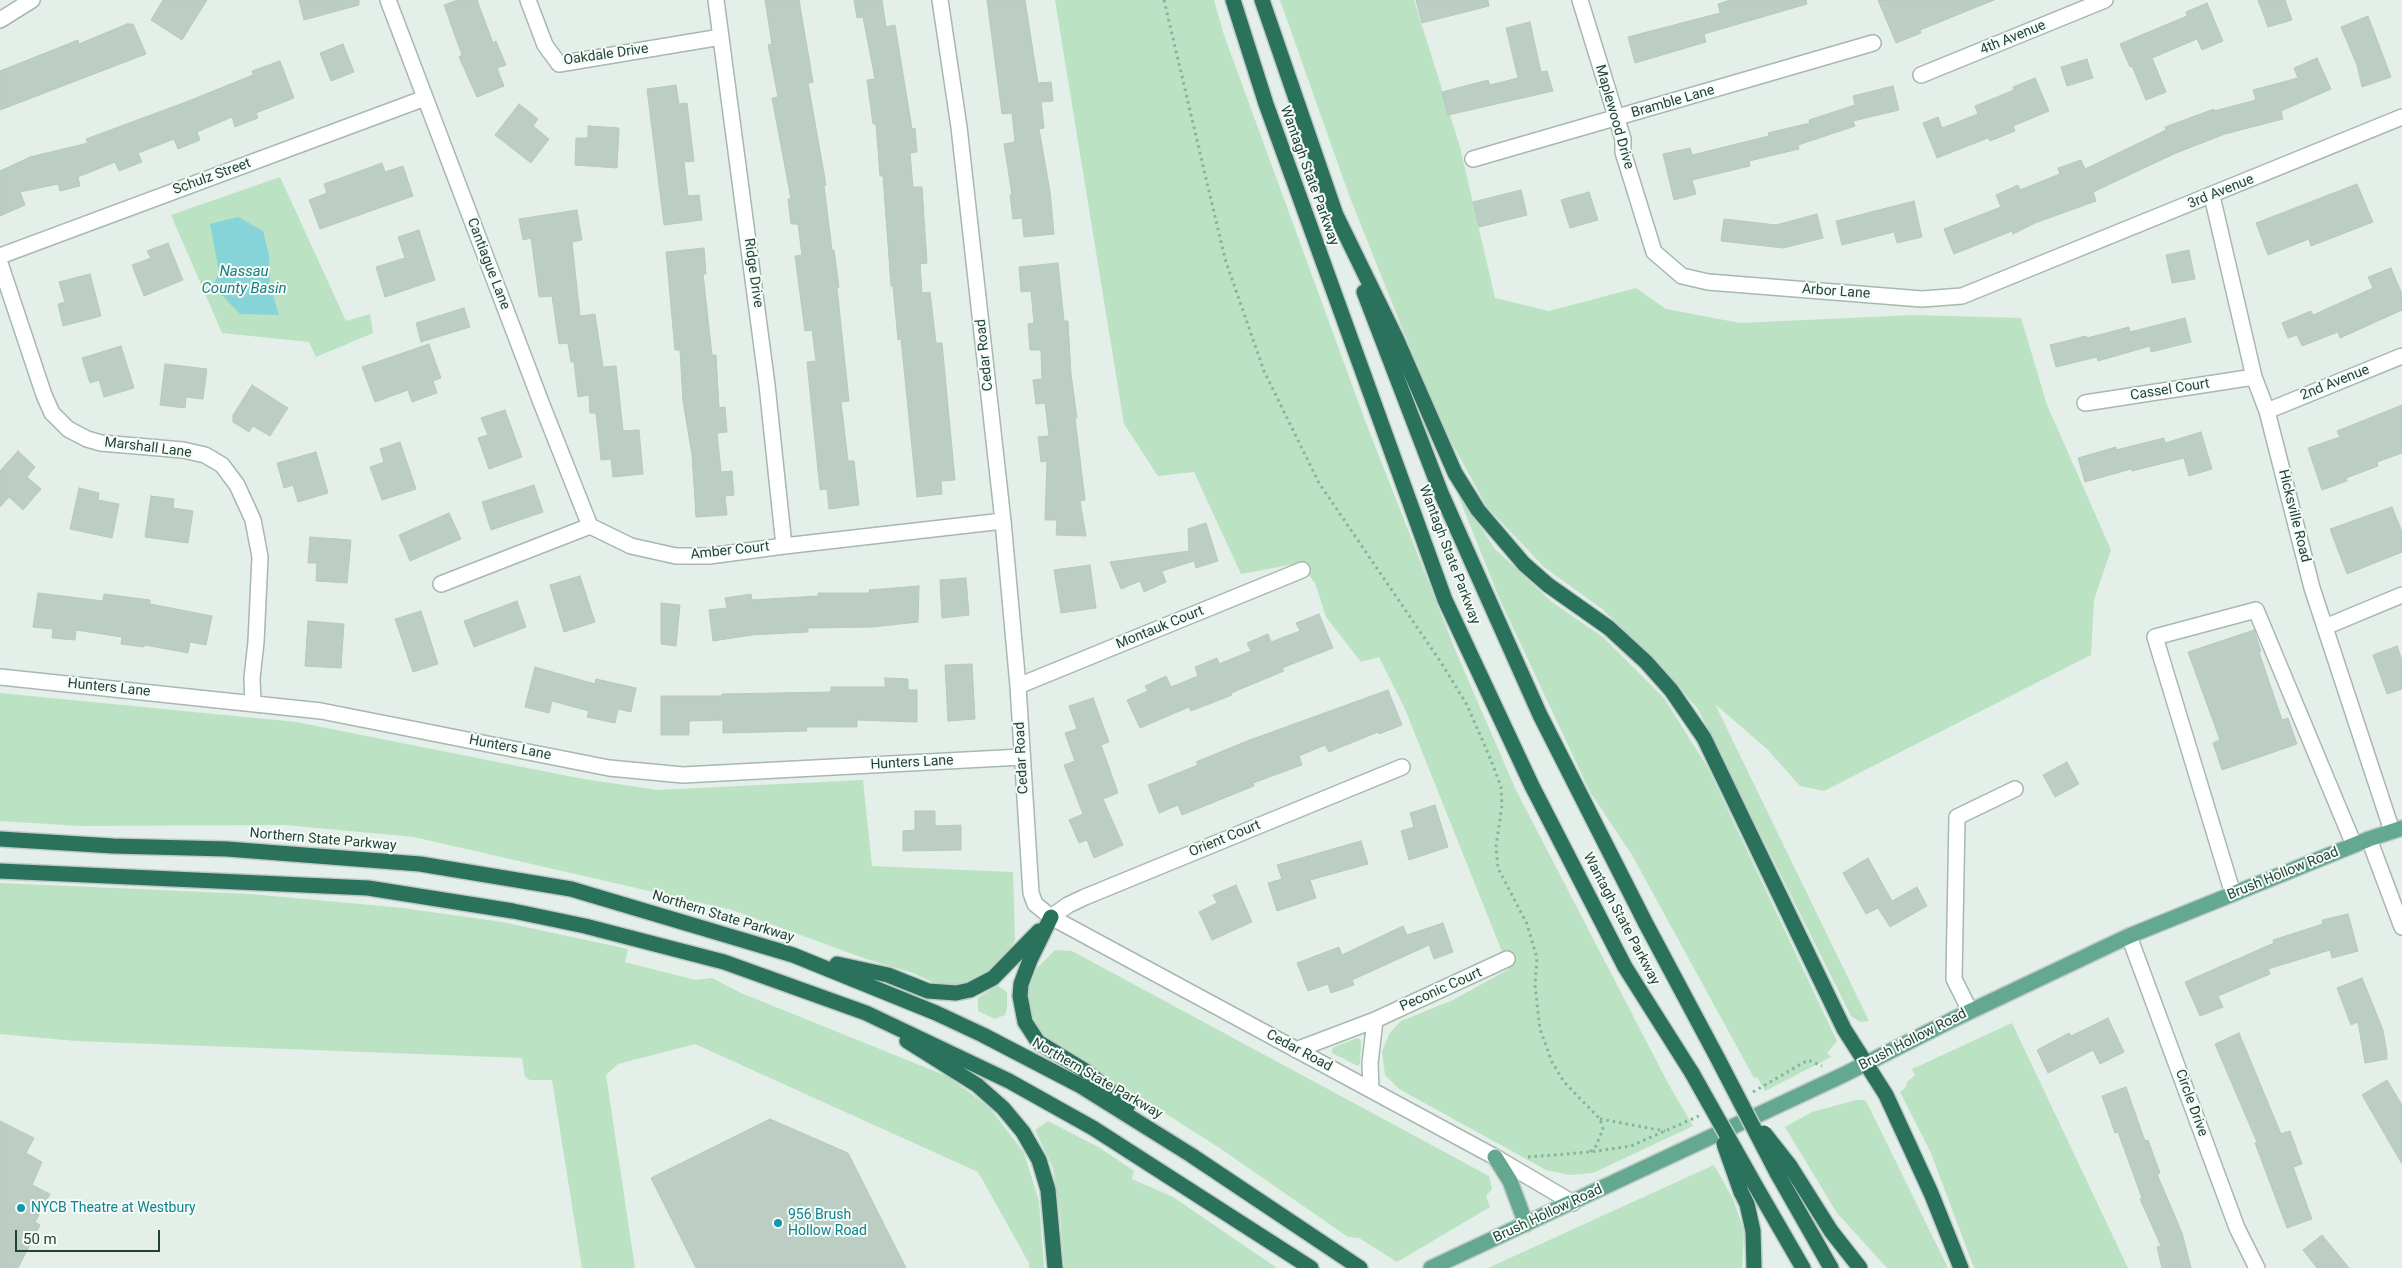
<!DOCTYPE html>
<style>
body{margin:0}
#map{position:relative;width:2402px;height:1268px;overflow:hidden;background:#e4efe9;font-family:Roboto,sans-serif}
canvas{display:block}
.scale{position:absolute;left:15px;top:1230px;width:145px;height:22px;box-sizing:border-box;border:2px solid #214336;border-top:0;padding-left:6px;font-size:15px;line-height:18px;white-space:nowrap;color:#214336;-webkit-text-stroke:4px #f5fbf7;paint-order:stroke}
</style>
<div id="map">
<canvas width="2402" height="1268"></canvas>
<div class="scale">50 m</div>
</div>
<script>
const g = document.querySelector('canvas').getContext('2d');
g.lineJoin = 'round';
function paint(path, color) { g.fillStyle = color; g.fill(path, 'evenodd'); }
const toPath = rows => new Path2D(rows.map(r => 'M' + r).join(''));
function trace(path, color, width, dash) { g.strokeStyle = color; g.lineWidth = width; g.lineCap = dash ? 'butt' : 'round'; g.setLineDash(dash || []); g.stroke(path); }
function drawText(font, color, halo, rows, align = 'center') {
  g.font = font + ' Roboto,sans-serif'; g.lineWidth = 4; g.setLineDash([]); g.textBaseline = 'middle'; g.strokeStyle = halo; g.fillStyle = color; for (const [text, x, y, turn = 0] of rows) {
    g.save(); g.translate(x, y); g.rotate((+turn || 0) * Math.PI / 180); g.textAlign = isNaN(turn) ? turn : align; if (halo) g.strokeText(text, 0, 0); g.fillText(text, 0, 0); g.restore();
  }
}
const green = toPath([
 [1055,0,1214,0,1224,35,1366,423,1456,652,1516,790,1669,1085,1693,1126,1593,1173,1570,1175,1546,1170,1399,1089,1385,1075,1382,1052,1389,1034,1401,1021,1453,1000,1509,969,1405,709,1379,657,1361,662,1326,617,1315,583,1300,563,1241,574,1194,472,1158,476,1124,424],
 [1280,0,1414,0,1460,147,1495,298,1549,311,1636,288,1666,309,1740,323,1914,315,2021,318,2047,405,2111,550,2094,600,2091,655,1824,791,1800,786,1767,749,1715,704,1869,1021,1860,1022,1851,1016,1698,709,1651,655,1602,609,1544,567,1487,507,1438,418,1349,195],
 [280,177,346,321,370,314,373,333,316,357,309,342,222,333,171,215],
 [1454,485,1494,548,1552,602,1604,638,1664,698,1708,768,1837,1041,1827,1053,1831,1057,1765,1091,1757,1077,1754,1078,1632,855,1590,792,1500,600],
 [0,693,296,722,578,778,657,790,863,780,872,866,1013,872,1015,940,1000,966,978,983,949,990,913,973,866,959,732,910,414,837,285,825,80,826,0,821],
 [0,883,250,894,403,908,502,922,628,949,625,962,695,980,712,978,741,993,949,1077,990,1108,1024,1153,1039,1201,1044,1268,1029,1268,1029,1263,978,1172,695,1044,618,1064,606,1075,635,1268,582,1268,552,1080,530,1080,525,1077,522,1058,76,1041,0,1034],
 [1055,950,1072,951,1489,1176,1492,1189,1486,1196,1490,1207,1397,1262,1359,1238,1348,1237,1221,1149,1143,1099,1065,1057,1047,1041,1032,1018,1028,991,1037,968],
 [997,985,1007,992,1007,1008,1005,1015,995,1019,978,1011,978,998],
 [2012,1023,2128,1268,1974,1268,1931,1153,1900,1092,1906,1087,1907,1082,1915,1075,1912,1069],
 [1357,1038,1360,1039,1361,1043,1360,1064,1358,1066,1332,1053,1332,1049,1334,1047],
 [1856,1100,1865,1100,1869,1107,1948,1268,1887,1268,1837,1213,1785,1127,1812,1112],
 [1048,1121,1100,1148,1134,1171,1132,1179,1173,1197,1277,1268,1064,1268,1060,1215,1053,1168,1035,1130],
 [1714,1165,1733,1199,1744,1231,1742,1268,1488,1268]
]);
const water = toPath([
 [238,217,263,231,269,255,270,286,279,315,240,314,213,286,219,272,210,224]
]);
const building = toPath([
 [163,0,207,0,182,40,151,20,163,0],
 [299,0,359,0,359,5,304,20,299,0],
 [458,0,477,0,493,43,496,41,506,65,497,68,504,86,477,97,459,57,462,55,444,5,458,0],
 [765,0,799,0,813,82,808,83,826,185,824,186,832,250,834,250,839,287,837,288,849,401,841,402,848,461,854,461,859,505,829,509,827,489,820,490,807,362,816,361,812,330,805,331,795,256,802,255,798,224,791,224,788,199,791,199,772,98,778,97,768,45,772,44,765,0],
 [854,0,882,0,886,27,895,25,912,129,915,128,917,152,910,153,913,187,922,187,927,263,920,264,922,293,930,292,936,343,942,343,955,480,941,481,942,494,917,497,901,339,898,340,893,286,891,286,883,176,880,176,876,124,873,124,867,80,875,79,863,17,857,18,854,0],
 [987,0,1025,0,1038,83,1051,82,1053,101,1041,102,1044,128,1039,129,1050,191,1054,234,1024,237,1022,218,1013,219,1010,195,1012,195,1004,144,1015,142,1012,113,1002,114,987,0],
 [1416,0,1488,0,1489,6,1422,23,1416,0],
 [1730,0,1806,0,1807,4,1704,34,1706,42,1635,63,1628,37,1720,13,1718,4,1730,0],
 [1878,0,1994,0,1920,30,1921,33,1896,43,1878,0],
 [2258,0,2285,0,2292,20,2268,27,2258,0],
 [2207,3,2223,41,2202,50,2197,39,2152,58,2166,92,2146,100,2132,66,2130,67,2120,44,2187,16,2186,12,2207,3],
 [2368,16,2391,77,2362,87,2357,65,2341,27,2368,16],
 [1530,22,1541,72,1547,71,1553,91,1448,115,1442,92,1488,80,1490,85,1518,78,1506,28,1530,22],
 [127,24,133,24,146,54,0,110,0,71,78,40,79,44,127,24],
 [343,44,354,72,331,81,320,53,343,44],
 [2317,58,2331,89,2281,111,2283,119,2225,134,2176,153,2093,192,2096,201,2035,223,2013,234,2012,231,1954,254,1944,229,2001,207,1996,195,2018,185,2020,190,2060,174,2058,168,2081,160,2085,169,2166,130,2165,127,2214,109,2214,111,2256,100,2253,90,2298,78,2294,68,2317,58],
 [2087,59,2093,78,2067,86,2061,67,2087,59],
 [280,61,294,98,256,113,258,118,235,127,232,117,197,132,200,140,178,149,174,139,138,153,142,162,119,171,115,162,78,177,80,186,60,191,58,184,20,192,25,205,0,216,0,171,30,157,88,143,86,139,186,102,253,75,252,71,280,61],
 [2035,78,2049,111,2013,126,2015,131,1990,141,1988,138,1937,158,1923,123,1938,117,1942,128,1978,114,1975,106,2014,90,2013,87,2035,78],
 [676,85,679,104,687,103,690,128,694,161,684,162,688,196,699,195,702,220,664,225,647,89,676,85],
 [1893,86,1899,110,1853,121,1855,126,1798,145,1799,149,1749,161,1750,166,1692,180,1696,194,1674,200,1663,154,1690,148,1692,155,1769,136,1768,133,1810,123,1809,120,1855,105,1853,96,1893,86],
 [519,104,538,119,533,126,549,139,531,163,495,135,519,104],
 [588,126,619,128,617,168,575,165,576,138,588,138,588,126],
 [382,163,385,172,403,166,413,196,320,229,309,200,327,193,324,184,382,163],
 [2357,184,2373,222,2311,246,2309,239,2268,255,2256,223,2357,184],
 [1521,190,1527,215,1479,227,1473,202,1521,190],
 [1589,192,1598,220,1570,228,1561,200,1589,192],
 [1914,201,1922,237,1897,243,1894,232,1842,245,1836,221,1914,201],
 [577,210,582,240,572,242,580,316,595,314,603,367,616,366,623,431,639,430,643,474,613,477,611,459,601,460,596,413,590,413,589,395,578,397,574,362,571,362,568,343,559,344,552,296,539,297,531,238,523,240,519,219,577,210],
 [1817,214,1823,238,1783,248,1721,241,1724,219,1776,225,1817,214],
 [419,230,435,280,385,297,376,267,405,258,398,237,419,230],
 [168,243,183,280,144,296,132,265,151,258,147,251,168,243],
 [704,248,706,274,703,274,712,355,716,355,719,408,725,407,727,432,717,433,721,472,732,471,734,495,725,496,727,515,696,517,692,455,683,401,680,350,675,350,666,252,704,248],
 [2189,250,2195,279,2172,283,2166,255,2189,250],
 [1058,263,1064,321,1068,321,1071,374,1077,418,1075,418,1085,500,1080,501,1086,536,1056,535,1057,520,1045,520,1047,461,1041,462,1038,437,1049,436,1045,403,1036,404,1033,380,1042,379,1041,350,1030,350,1028,324,1034,323,1031,291,1021,292,1019,267,1058,263],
 [2391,268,2402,294,2402,310,2340,338,2338,332,2302,346,2297,335,2288,338,2282,323,2311,311,2313,315,2373,288,2368,277,2391,268],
 [90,274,101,316,63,326,58,304,65,302,59,282,90,274],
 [464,308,470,327,421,342,416,323,464,308],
 [2185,318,2191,342,2151,352,2150,346,2098,361,2097,357,2056,367,2050,345,2086,336,2087,338,2129,327,2130,332,2185,318],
 [429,344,441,378,433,381,437,393,412,402,408,390,375,402,362,367,429,344],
 [121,346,134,388,104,397,99,380,90,383,82,358,121,346],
 [165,364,207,369,203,399,186,397,185,408,160,405,165,364],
 [252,385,288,408,270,436,253,426,249,432,233,422,233,415,252,385],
 [2402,405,2402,453,2377,462,2378,466,2346,478,2347,481,2322,490,2308,448,2340,437,2337,431,2402,405],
 [505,410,522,457,489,469,478,438,488,435,481,418,505,410],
 [2201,432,2212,469,2189,476,2184,458,2132,471,2131,469,2085,482,2078,458,2116,447,2116,450,2164,438,2165,443,2201,432],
 [400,442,416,489,382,500,370,467,384,462,380,449,400,442],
 [18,451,35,467,27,477,41,489,23,510,9,497,0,507,0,471,18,451],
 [316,452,328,493,298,502,293,485,284,488,277,463,316,452],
 [534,485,543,512,491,530,482,502,534,485],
 [79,488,99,493,98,500,119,504,112,538,70,529,79,488],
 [151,496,174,499,173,508,193,511,188,543,145,537,151,496],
 [2392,507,2402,532,2402,552,2347,574,2330,529,2392,507],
 [449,513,461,539,410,561,399,535,449,513],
 [1206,523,1218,561,1196,568,1194,561,1162,571,1166,582,1144,592,1140,581,1121,589,1110,562,1189,551,1188,529,1206,523],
 [310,537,351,540,347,583,316,581,317,563,308,563,310,537],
 [1090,565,1096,608,1061,613,1054,570,1090,565],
 [580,576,595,622,564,632,550,585,580,576],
 [966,578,969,615,942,618,940,580,966,578],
 [919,586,918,622,872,627,808,628,808,632,752,635,713,641,709,610,727,608,725,598,751,594,752,600,818,596,818,593,870,593,869,590,919,586],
 [38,593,103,601,104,594,150,600,150,604,212,616,206,645,190,642,188,653,145,645,144,647,121,644,122,637,76,630,75,640,52,638,53,629,33,627,38,593],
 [517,601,526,627,474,647,464,621,517,601],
 [661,603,680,605,676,646,661,644,661,603],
 [421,611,438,664,413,672,395,619,421,611],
 [1319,614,1333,648,1282,668,1284,671,1231,693,1232,695,1191,711,1189,707,1140,728,1127,700,1148,691,1145,686,1166,676,1171,687,1198,676,1195,667,1217,658,1219,664,1251,651,1247,643,1268,634,1271,642,1300,631,1296,623,1319,614],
 [308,621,344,624,341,668,305,666,308,621],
 [2254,630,2261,651,2259,652,2282,720,2288,718,2297,744,2222,770,2213,743,2220,740,2188,652,2254,630],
 [2397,646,2402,660,2402,689,2387,694,2373,655,2397,646],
 [972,664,975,719,948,721,945,665,972,664],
 [535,667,595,684,596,679,636,688,631,712,618,709,615,723,587,717,589,711,552,701,549,713,525,707,535,667],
 [885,678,908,679,908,690,917,690,917,722,857,720,857,727,806,727,807,731,723,733,723,720,689,721,689,735,661,735,661,696,722,696,722,694,831,692,831,687,885,687,885,678],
 [1388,690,1402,725,1379,734,1378,732,1329,752,1325,745,1299,756,1302,765,1253,783,1254,786,1182,815,1178,805,1159,813,1148,785,1198,765,1196,762,1247,741,1388,690],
 [1093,698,1109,742,1101,745,1118,793,1103,799,1123,845,1094,858,1087,840,1079,843,1069,820,1083,814,1064,765,1075,761,1065,733,1077,729,1069,706,1093,698],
 [2067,762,2079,784,2055,797,2043,775,2067,762],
 [1435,805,1448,847,1409,860,1401,831,1414,827,1410,813,1435,805],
 [915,811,935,811,935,826,961,825,961,850,903,851,903,831,915,830,915,811],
 [1361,841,1368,864,1310,880,1316,898,1277,911,1268,883,1282,879,1277,865,1361,841],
 [1868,858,1892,901,1917,887,1927,906,1890,927,1878,908,1866,914,1843,873,1868,858],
 [1236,885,1252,922,1212,940,1199,912,1217,903,1213,895,1236,885],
 [2348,914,2358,951,2332,958,2330,950,2268,969,2270,974,2218,996,2223,1007,2200,1016,2185,982,2274,943,2273,940,2323,924,2322,920,2348,914],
 [1443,923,1453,952,1434,959,1429,945,1352,980,1354,985,1331,993,1328,984,1308,991,1297,963,1339,947,1342,955,1403,926,1407,935,1443,923],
 [2362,978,2383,1030,2387,1053,2387,1059,2365,1063,2358,1022,2351,1025,2337,988,2362,978],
 [2108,1018,2124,1052,2100,1064,2093,1050,2048,1073,2037,1050,2069,1033,2071,1036,2108,1018],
 [2239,1033,2281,1134,2290,1131,2302,1164,2293,1167,2312,1219,2287,1228,2255,1143,2257,1142,2215,1044,2239,1033],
 [2387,1080,2402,1105,2402,1164,2362,1095,2387,1080],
 [2126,1087,2145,1141,2148,1140,2160,1173,2157,1174,2182,1233,2191,1268,2162,1268,2157,1247,2161,1246,2140,1199,2142,1198,2118,1132,2115,1133,2102,1096,2126,1087],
 [770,1119,848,1153,906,1268,696,1268,651,1178,770,1119],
 [0,1121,34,1138,26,1153,42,1162,32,1185,50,1194,35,1222,40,1225,18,1268,0,1268,0,1121],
 [2322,1235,2349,1268,2317,1268,2303,1250,2322,1235]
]);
const path = toPath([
 [1164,0,1225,259,1264,371,1319,483,1442,664,1467,705,1491,760,1501,787,1502,805,1496,847,1498,868,1527,924,1537,958,1535,985,1540,1029,1552,1062,1564,1082,1600,1119,1603,1129,1596,1146,1590,1152],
 [1753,1092,1808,1060,1822,1066],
 [1600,1119,1665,1131],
 [1528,1157,1590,1152,1631,1146,1699,1116]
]);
const minor = toPath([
 [388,0,542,405,590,526],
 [528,0,545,45,559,64,721,37],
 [716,0,767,385,784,546],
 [940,0,959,127,1003,521,1018,686,1031,893,1035,904,1051,917,1495,1157,1573,1203],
 [1580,0,1623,139,1623,152,1654,252,1682,276,1708,282,1922,299,1962,296,2402,117],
 [0,20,32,0],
 [1921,75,2105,0],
 [1473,159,1873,43],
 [2212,196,2254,377,2267,411,2312,588,2392,831],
 [0,256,425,98],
 [0,263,44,395,52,413,68,429,87,439,101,443,183,450,205,455,222,465,237,485,253,520,260,557,256,642,252,678,253,704],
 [2085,403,2254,377],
 [2267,411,2402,356],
 [441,584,590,526,631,546,676,556,709,556,784,546,1003,521],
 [2325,627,2402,595],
 [0,677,321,711,609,768,683,775,1022,757],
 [1018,686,1302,570],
 [2369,839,2402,927],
 [2233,894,2155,637,2256,610,2354,845],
 [1051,917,1068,905,1085,897,1402,767],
 [2129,936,2237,1228,2257,1268],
 [1970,1011,1954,979,1957,817,2015,789],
 [1296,1050,1375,1020,1507,959],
 [1371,1090,1370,1063,1375,1020]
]);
const major = toPath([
 [1495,1157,1510,1181,1526,1224],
 [1431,1268,1843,1075,1952,1020,2129,936,2369,839,2402,828]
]);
const highway = toPath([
 [1233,0,1266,104,1445,600,1532,786,1625,967,1692,1073],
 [1262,0,1339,224],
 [1336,215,1396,338,1455,473,1478,510,1524,564,1548,585,1609,628,1646,662,1671,690,1704,738,1844,1029,1886,1095,1931,1193,1961,1268],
 [1364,292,1441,493,1540,715,1646,924,1718,1059],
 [0,839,113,846,227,849,420,864,571,889,793,955,936,1013,983,1035,1079,1085,1191,1155,1360,1268],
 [0,871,368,888,513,911,585,926,724,962,866,1013,1009,1081,1093,1128,1311,1268],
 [1051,917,1030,960,1021,984,1020,996,1025,1022,1038,1042,1087,1072,1128,1105],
 [837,964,888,975,928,991,956,993,970,990,993,978,1039,931],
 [907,1041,977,1085,1003,1108,1023,1132,1039,1160,1048,1190,1055,1268],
 [1790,1166,1831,1231,1860,1268],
 [1777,1173,1831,1268],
 [1755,1185,1803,1268],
 [1741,1192,1747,1204,1753,1231,1754,1268]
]);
const highwayBridge = toPath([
 [1718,1059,1777,1173],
 [1692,1073,1755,1185],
 [1764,1133,1790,1166],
 [1724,1144,1741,1192]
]);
const markers = [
 [21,1208,5,"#0f9aa8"],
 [778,1223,5,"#0f9aa8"]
];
const streetNames = [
 ["4th Avenue",2013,38,-22],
 ["Oakdale Drive",606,55,-8],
 ["Bramble Lane",1673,102,-16],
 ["Maplewood Drive",1614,117,74],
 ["Wantagh State Parkway",1309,176,70],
 ["Schulz Street",212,177,-20],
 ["3rd Avenue",2221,192,-22],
 ["Cantiague Lane",488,264,69],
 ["Ridge Drive",753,273,82],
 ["Arbor Lane",1836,292,4],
 ["Cedar Road",985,355,-96],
 ["2nd Avenue",2335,383,-22],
 ["Cassel Court",2170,390,-9],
 ["Marshall Lane",148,448,7],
 ["Hicksville Road",2294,516,76],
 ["Amber Court",730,551,-6],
 ["Wantagh State Parkway",1449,555,69],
 ["Montauk Court",1160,628,-22],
 ["Hunters Lane",109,688,6],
 ["Hunters Lane",510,748,11],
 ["Cedar Road",1022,758,-93],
 ["Hunters Lane",912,763,-3],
 ["Orient Court",1225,839,-22],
 ["Northern State Parkway",323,840,5],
 ["Brush Hollow Road",2283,874,-22],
 ["Northern State Parkway",723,917,17],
 ["Wantagh State Parkway",1621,919,62],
 ["Peconic Court",1441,990,-24],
 ["Brush Hollow Road",1913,1040,-27],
 ["Cedar Road",1299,1051,28],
 ["Northern State Parkway",1097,1079,30],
 ["Circle Drive",2191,1103,70],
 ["Brush Hollow Road",1548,1214,-25]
];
const cultureNames = [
 ["NYCB Theatre at Westbury",31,1208],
 ["956 Brush",788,1215],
 ["Hollow Road",788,1231]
];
const waterNames = [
 ["Nassau",244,272],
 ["County Basin",244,289]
];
paint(green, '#bbe2c2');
paint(water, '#87d4d8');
paint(building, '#bccdc4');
trace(building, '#b5c9bf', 1);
trace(minor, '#a6b8b0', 18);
trace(major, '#c1cac7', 18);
trace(highway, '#c1cac7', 18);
trace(path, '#81b5a0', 3, [2.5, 4]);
trace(minor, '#fff', 15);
trace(major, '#64a890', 15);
trace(highway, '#2a725c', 15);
trace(highwayBridge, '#c1cac7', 18, []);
trace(highwayBridge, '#2a725c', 15);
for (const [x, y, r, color] of markers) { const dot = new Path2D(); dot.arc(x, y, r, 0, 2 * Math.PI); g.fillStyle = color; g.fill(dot); trace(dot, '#f5fbf7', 2); }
drawText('14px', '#214336', '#f5fbf7', streetNames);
drawText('14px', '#0d838f', '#f5fbf7', cultureNames, 'left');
drawText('italic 15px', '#147e85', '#f5fbf7', waterNames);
</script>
